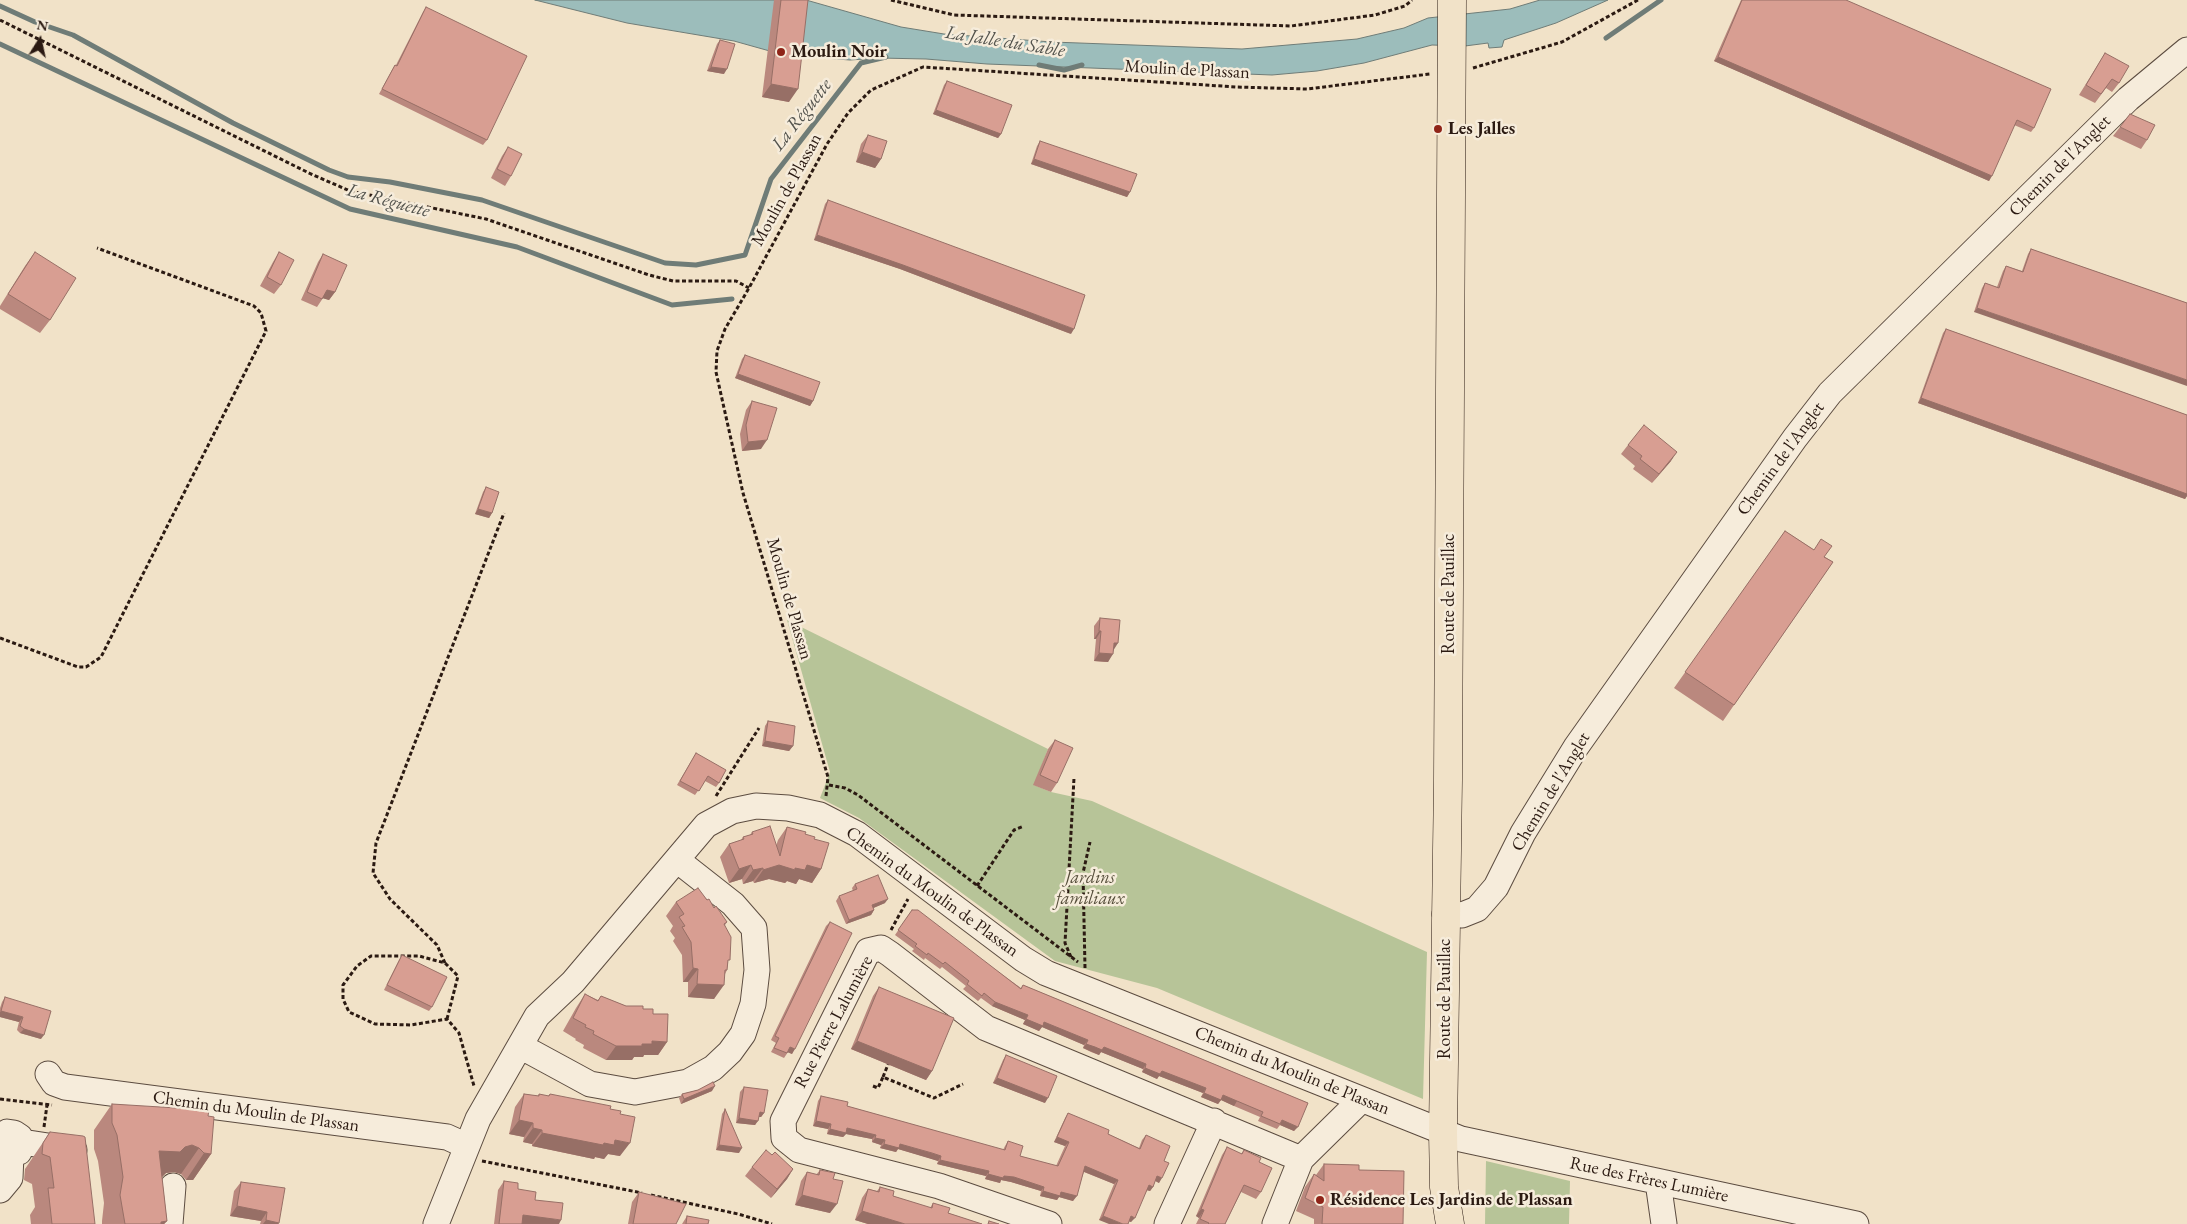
<!DOCTYPE html>
<meta charset="utf-8">
<style>
body{margin:0}
#map{position:relative;width:2187px;height:1224px;overflow:hidden;background:#f1e2c8;font-family:"EB Garamond",serif}
canvas{display:block}
.north{position:absolute;left:15px;top:15px;width:50px;height:50px;-webkit-text-stroke:4px #f6ecdb;paint-order:stroke;rotate:10deg;font-size:14px;font-weight:700;line-height:20px;text-align:center;color:#2b1a12}
.north::after{content:'';display:block;margin:auto;width:18px;height:22px;background:#2b1a12;clip-path:polygon(50% 0,100% 100%,50% 72%,0 100%)}
</style>
<div id="map">
<canvas width="2187" height="1224"></canvas>
<div class="north">N</div>
</div>
<script>
const g = document.querySelector('canvas').getContext('2d');
g.lineJoin = 'round';
function paint(path, color) { g.fillStyle = color; g.fill(path, 'evenodd'); }
const toPath = rows => new Path2D(rows.map(r => 'M' + r).join(''));
function trace(path, color, width, dash) { g.strokeStyle = color; g.lineWidth = width; g.lineCap = dash ? 'butt' : 'round'; g.setLineDash(dash || []); g.stroke(path); }
function drawText(font, color, halo, rows, align = 'center') {
  g.font = font + ' "EB Garamond",serif'; g.lineWidth = 5; g.setLineDash([]); g.textBaseline = 'middle'; g.strokeStyle = halo; g.fillStyle = color; for (const [text, x, y, turn = 0] of rows) {
    g.save(); g.translate(x, y); g.rotate((+turn || 0) * Math.PI / 180); g.textAlign = isNaN(turn) ? turn : align; if (halo) g.strokeText(text, 0, 0); g.fillText(text, 0, 0); g.restore();
  }
}
const green = toPath([
 [787,620,1048,749,1034,785,1051,792,1092,801,1427,952,1423,1099,1157,988,1055,961,859,818,820,798,830,772],
 [1486,1161,1570,1181,1569,1224,1485,1224]
]);
const water = toPath([
 [535,0,806,0,901,27,944,34,1052,42,1242,49,1357,39,1404,28,1428,18,1510,9,1540,0,1608,0,1556,23,1504,40,1502,47,1489,48,1488,43,1465,46,1432,45,1364,63,1317,71,1272,75,987,64,926,59,879,58,850,60,784,55,734,41,627,23,535,0]
]);
const stream = toPath([
 [0,6,35,22,73,35,233,123,329,170,348,177,390,182,482,200,665,263,696,265,745,255,771,179,861,63,886,57],
 [1606,38,1661,0],
 [0,44,350,209,517,247,672,305,732,299],
 [1039,65,1064,70,1082,65]
]);
const path = toPath([
 [891,0,954,15,1291,26,1375,15,1405,6,1412,0],
 [0,20,311,174,350,191,486,219,649,275,673,281,736,281,749,288],
 [1473,68,1562,42,1638,0],
 [0,638,78,667,86,667,101,657,266,331,261,313,254,306,97,248],
 [829,785,845,788,858,795,1078,962],
 [716,796,759,728],
 [826,796,828,777,743,493,716,372,717,351,725,329,749,288,827,144,848,113,871,90,923,67,1237,87,1307,89,1430,74],
 [977,886,1014,830,1024,826],
 [891,930,908,899],
 [1071,957,1065,943,1074,778],
 [445,963,437,945,390,899,373,873,376,843,504,513],
 [1085,968,1083,873,1090,842],
 [447,1019,458,976,445,963,419,956,371,956,357,966,343,985,343,999,349,1012,375,1024,411,1025,447,1019,459,1033,474,1086],
 [883,1077,889,1062],
 [873,1086,878,1088,883,1077,934,1098,963,1084],
 [0,1099,52,1105],
 [44,1127,47,1105],
 [482,1161,642,1193],
 [651,1195,738,1214,772,1224]
]);
const minor = toPath([
 [1445,914,1462,915,1477,909,1496,887,1523,833,1576,747,1795,438,1830,393,2128,99,2187,50],
 [520,1046,590,1084,635,1092,688,1082,713,1068,730,1052,743,1034,753,1004,757,970,754,928,733,904,677,860],
 [48,1074,54,1083,65,1087,447,1137,467,1146],
 [0,1137,7,1132,14,1133,20,1137,22,1145,19,1152,11,1155,4,1154,0,1150],
 [22,1142,74,1150],
 [1658,1182,1664,1224],
 [0,1190,10,1178,11,1155],
 [170,1224,173,1186],
 [436,1224,478,1119,537,1016,573,982,706,825,732,811,756,806,788,808,820,815,857,834,1023,959,1046,973,1461,1139,1856,1224],
 [1049,1224,939,1186,799,1150,784,1138,783,1121,868,951,881,948,890,954,986,1028,1301,1159,1361,1100],
 [1167,1224,1214,1121],
 [1275,1224,1301,1159]
]);
const major = toPath([
 [1450,1224,1444,1187,1443,1132,1448,780,1452,0]
]);
const wall = toPath([
 [774,0,808,0,789,102,762,97],
 [1741,0,1846,0,2034,128,2031,132,2014,125,1989,181,1714,61],
 [426,7,487,140,483,145,379,94,392,70,395,65,396,65,423,12],
 [720,40,724,74,707,71,717,44],
 [2105,53,2119,83,2112,92,2106,88,2095,103,2079,95],
 [947,81,1001,134,998,138,933,114,944,85],
 [2120,127,2147,140,2141,149,2113,136],
 [868,135,881,159,875,168,856,162,861,144],
 [1040,141,1130,192,1127,197,1031,164,1037,146],
 [508,147,511,176,505,186,491,178,502,156],
 [828,200,1071,334,900,269,814,240,825,204],
 [2031,249,2187,303,1974,312,1982,288,1985,283,1997,287,2003,271,2006,266,2022,271,2028,254],
 [35,252,50,320,40,333,0,309,0,306,25,266],
 [279,252,281,285,274,294,260,286,273,262],
 [323,254,335,292,329,300,323,298,317,307,301,300,318,262],
 [1946,329,2187,415,2187,496,2185,499,1918,403,1943,333],
 [745,355,813,401,810,406,735,378,742,359],
 [752,401,761,449,742,451,740,434,746,410],
 [1628,445,1671,461,1652,483,1633,469,1635,466,1621,454],
 [486,487,492,513,489,518,475,514,483,492],
 [1785,531,1833,562,1723,721,1674,688],
 [1100,618,1114,649,1108,662,1094,661,1096,639,1094,639,1094,626],
 [768,721,793,746,789,751,762,746,765,726],
 [1055,740,1057,783,1051,792,1033,785,1048,749],
 [696,753,719,783,716,787,705,781,695,795,677,785],
 [787,827,805,834,814,839,821,869,812,883,799,879,796,884,787,881,785,883,769,879,754,883,753,881,743,884,742,879,729,883,720,857,729,844,741,840,743,837,750,835,752,832,776,846,778,840],
 [855,884,885,903,873,908,874,910,871,915,846,924,836,901,839,896,853,891,852,888],
 [707,900,727,922,725,925,728,963,727,970,725,974,714,999,688,997,688,982,683,982,682,955,673,941,675,938,670,931,673,926,666,916,676,902],
 [912,910,1021,988,1023,985,1308,1103,1294,1131,1280,1125,1277,1129,1258,1121,1260,1117,1234,1106,1221,1100,1218,1104,1201,1097,1203,1093,1159,1076,1157,1079,1142,1072,1143,1069,1101,1052,1099,1055,1091,1052,1083,1048,1084,1045,1042,1027,1039,1031,1023,1024,1025,1020,992,1006,981,998,978,1001,963,989,966,986,942,967,940,969,925,958,924,960,912,951,914,949,895,935],
 [830,922,792,1054,788,1052,784,1058,771,1052,776,1043,771,1040,826,926],
 [402,955,432,1007,429,1011,384,990,399,960],
 [879,987,932,1071,926,1080,851,1049,873,996],
 [585,994,598,1000,601,996,626,1006,643,1009,653,1014,667,1042,658,1055,644,1055,643,1057,634,1057,632,1060,606,1060,583,1048,584,1045,575,1040,576,1039,563,1031,576,1008],
 [5,997,41,1039,20,1033,17,1030,19,1022,0,1017,0,1008,2,1002],
 [1006,1055,1045,1103,993,1083,1003,1060],
 [744,1087,764,1113,761,1117,759,1117,755,1125,736,1123,740,1092],
 [698,1090,712,1091,681,1104,679,1098,682,1094],
 [524,1094,538,1096,539,1094,548,1096,550,1094,610,1109,620,1114,620,1156,608,1154,604,1159,595,1157,594,1159,532,1146,532,1144,523,1142,524,1137,509,1134,515,1107],
 [821,1096,847,1106,1003,1150,1005,1146,1008,1141,1020,1156,1056,1166,1065,1146,1054,1142,1065,1118,1068,1113,1108,1134,1139,1148,1142,1140,1146,1135,1164,1161,1159,1183,1155,1181,1153,1187,1150,1191,1147,1190,1131,1222,1129,1221,1099,1220,1114,1184,1084,1172,1073,1201,1059,1197,1057,1200,1040,1196,1041,1191,1011,1182,1001,1180,1000,1183,985,1179,986,1176,937,1164,938,1161,929,1158,898,1149,896,1152,880,1148,881,1145,872,1142,872,1139,846,1134,843,1137,827,1134,828,1129,813,1126,818,1101],
 [112,1104,208,1116,211,1154,193,1180,186,1180,181,1174,174,1172,166,1173,162,1177,167,1221,164,1224,102,1224,102,1221,104,1203,98,1161,94,1149,94,1130],
 [725,1109,739,1153,716,1150,722,1114],
 [50,1132,95,1224,31,1224,30,1215,35,1207,32,1184,24,1180,25,1169],
 [1227,1147,1241,1154,1244,1150,1259,1162,1261,1192,1256,1199,1241,1192,1225,1224,1196,1224,1199,1218,1196,1216,1222,1155],
 [1324,1164,1359,1170,1403,1224,1314,1224,1314,1219,1296,1211,1305,1187,1314,1174,1316,1175],
 [752,1167,793,1169,787,1179,771,1198,745,1176],
 [820,1170,833,1179,830,1213,795,1205,801,1181,807,1172,816,1175],
 [504,1181,535,1200,559,1224,494,1224,498,1190],
 [241,1182,279,1223,278,1224,260,1224,261,1221,230,1216,234,1191],
 [880,1187,893,1196,930,1208,933,1203,948,1213,982,1224,868,1224,855,1220,862,1198,868,1189,877,1191],
 [639,1192,676,1224,628,1224,632,1202],
 [687,1216,708,1224,682,1224]
]);
const shadedWall = toPath([
 [1718,57,1992,176,1989,181,1714,61],
 [711,67,727,69,724,74,707,71],
 [771,84,798,89,789,102,762,97],
 [936,110,1001,134,998,138,933,114],
 [862,152,881,159,875,168,856,162],
 [1034,159,1130,192,1127,197,1031,164],
 [817,235,903,265,1074,329,1071,334,900,269,814,240],
 [327,290,335,292,329,300,322,298],
 [1977,308,2187,380,2187,386,1974,312],
 [738,374,813,401,810,406,735,378],
 [1921,398,2187,494,2187,496,2185,499,1918,403],
 [767,440,761,449,742,451,748,442],
 [1677,452,1671,461,1652,483,1659,474],
 [478,509,492,513,489,518,475,514],
 [1099,631,1101,631,1096,639,1094,639],
 [1114,643,1118,643,1113,651],
 [1099,653,1113,654,1108,662,1094,661],
 [765,741,793,746,789,751,762,746],
 [751,865,742,879,729,883,739,869],
 [779,865,807,865,821,869,812,883,799,879,796,884,787,881,785,883,769,879,754,883,763,870],
 [763,868,753,881,743,884,753,870],
 [888,899,885,903,869,910,872,905],
 [874,910,871,915,846,924,849,920],
 [693,968,698,969,688,982,683,982],
 [697,984,724,985,714,999,688,997],
 [995,1002,1028,1015,1025,1020,992,1006],
 [1,1011,23,1017,19,1022,0,1017,0,1012],
 [1026,1019,1044,1022,1088,1040,1084,1045,1042,1027,1039,1031,1023,1024],
 [24,1029,44,1035,41,1039,20,1033],
 [652,1041,667,1042,658,1055,644,1055,643,1057,634,1057,632,1060,606,1060,616,1046,642,1044],
 [857,1041,932,1071,926,1080,851,1049],
 [1086,1044,1104,1047,1146,1064,1143,1069,1101,1052,1099,1055,1083,1048],
 [790,1047,795,1049,792,1054,787,1052],
 [1145,1068,1162,1071,1206,1088,1203,1093,1159,1076,1157,1079,1142,1072],
 [997,1078,1048,1098,1045,1103,993,1083],
 [715,1086,712,1091,681,1104,684,1099],
 [1204,1093,1223,1095,1237,1101,1234,1106,1221,1100,1218,1104,1201,1097],
 [760,1112,764,1113,761,1117,756,1117],
 [739,1118,758,1121,755,1125,736,1123],
 [519,1120,533,1123,524,1137,509,1134],
 [1282,1120,1298,1127,1294,1131,1280,1125],
 [816,1121,831,1124,828,1129,813,1126],
 [533,1128,542,1130,532,1144,523,1142],
 [847,1128,876,1135,872,1139,846,1134,843,1137,827,1134,830,1129],
 [542,1133,604,1143,615,1140,630,1143,620,1156,608,1154,604,1159,595,1157,594,1159,532,1146],
 [1057,1137,1069,1142,1065,1146,1054,1142],
 [875,1138,885,1140,881,1145,872,1142],
 [884,1144,900,1144,941,1156,938,1161,898,1149,896,1152,880,1148],
 [192,1145,199,1148,181,1174,174,1172,166,1173,161,1178,159,1151],
 [719,1145,742,1148,739,1153,716,1150],
 [204,1153,211,1154,193,1180,186,1180],
 [940,1160,989,1171,986,1176,937,1164],
 [1085,1166,1118,1180,1114,1184,1082,1171],
 [793,1169,787,1179,771,1198,777,1189],
 [988,1174,1014,1177,1044,1187,1041,1191,1011,1182,1001,1180,1000,1183,985,1179],
 [1157,1176,1162,1178,1159,1183,1154,1180],
 [1149,1185,1153,1187,1150,1191,1146,1190],
 [1043,1191,1061,1192,1077,1196,1073,1201,1059,1197,1057,1200,1040,1196],
 [802,1195,837,1204,830,1213,795,1205],
 [237,1206,267,1212,261,1221,230,1216],
 [1201,1209,1204,1210,1199,1218,1196,1216],
 [862,1211,905,1224,868,1224,855,1220],
 [523,1215,561,1220,559,1224,517,1224],
 [1103,1216,1123,1224,1109,1224,1099,1220],
 [1131,1216,1135,1218,1131,1222,1128,1221],
 [266,1220,279,1223,278,1224,263,1224],
 [167,1221,164,1224,159,1224,161,1222]
]);
const building = toPath([
 [781,0,808,0,798,89,771,84,781,0],
 [1742,0,1846,0,2051,89,2034,128,2017,120,1992,176,1718,57,1742,0],
 [426,7,527,56,487,140,382,89,395,65,397,66,426,7],
 [720,40,735,44,727,69,711,67,720,40],
 [2105,53,2129,66,2119,83,2112,79,2101,94,2086,85,2105,53],
 [947,81,1012,105,1001,134,936,110,947,81],
 [2130,114,2155,125,2147,140,2120,127,2130,114],
 [868,135,887,141,881,159,862,152,868,135],
 [1040,141,1137,174,1130,192,1034,159,1040,141],
 [508,147,522,154,511,176,497,169,508,147],
 [828,200,1085,295,1074,329,903,265,817,235,828,200],
 [2031,249,2187,303,2187,380,1977,308,1985,283,1999,288,2006,266,2023,272,2031,249],
 [35,252,76,278,50,320,8,294,35,252],
 [279,252,294,260,281,285,267,277,279,252],
 [323,254,347,265,335,292,327,290,322,299,307,292,323,254],
 [1946,329,2187,415,2187,494,1921,398,1946,329],
 [745,355,820,382,813,401,738,374,745,355],
 [752,401,777,408,767,440,748,442,746,425,752,401],
 [1644,425,1677,452,1659,474,1640,459,1642,456,1628,445,1644,425],
 [486,487,499,492,492,513,478,509,486,487],
 [1785,531,1814,550,1821,539,1832,546,1824,557,1833,562,1734,705,1685,672,1785,531],
 [1100,618,1120,620,1118,643,1114,643,1113,654,1099,653,1101,631,1099,631,1100,618],
 [768,721,795,726,793,746,765,741,768,721],
 [1055,740,1073,748,1057,783,1040,775,1055,740],
 [696,753,726,770,719,783,708,776,699,791,680,781,696,753],
 [770,826,780,856,787,827,806,832,805,834,815,837,814,839,829,843,821,869,807,865,805,870,795,868,795,870,779,865,763,870,763,868,753,870,751,865,739,869,729,844,744,839,743,837,753,834,752,832,770,826],
 [878,875,888,899,872,905,874,910,849,920,839,896,857,889,855,884,878,875],
 [698,888,707,900,709,899,714,908,716,906,727,922,724,924,731,937,730,960,728,960,727,970,725,970,724,985,697,984,698,969,693,968,691,942,682,927,685,926,679,917,684,914,676,902,698,888],
 [912,910,918,910,1021,989,1023,985,1308,1103,1298,1127,1282,1120,1280,1124,1261,1116,1263,1112,1237,1101,1223,1095,1221,1100,1204,1093,1206,1088,1162,1071,1160,1074,1145,1068,1146,1064,1104,1047,1102,1050,1095,1047,1086,1044,1088,1040,1044,1022,1043,1026,1026,1019,1028,1015,995,1002,984,993,982,996,967,984,969,981,945,962,943,964,928,953,927,955,915,946,917,944,898,930,912,910],
 [830,922,852,933,795,1049,790,1047,787,1053,774,1048,779,1038,775,1036,830,922],
 [402,955,447,977,432,1007,387,985,402,955],
 [879,987,954,1018,932,1071,857,1041,879,987],
 [585,994,598,1001,601,996,626,1006,643,1006,643,1009,653,1009,653,1014,668,1014,667,1042,652,1041,652,1044,642,1044,642,1046,616,1046,593,1034,594,1031,585,1027,586,1025,573,1018,585,994],
 [5,997,51,1011,44,1035,24,1029,20,1026,23,1017,1,1011,5,997],
 [1006,1055,1057,1076,1048,1098,997,1078,1006,1055],
 [713,1082,715,1086,684,1099,682,1094,698,1090,713,1082],
 [744,1087,768,1090,764,1113,760,1112,758,1121,739,1118,744,1087],
 [524,1094,539,1096,539,1094,549,1096,550,1094,611,1106,610,1109,621,1111,620,1114,635,1117,630,1143,615,1140,614,1145,604,1143,603,1145,542,1133,542,1130,533,1128,533,1123,519,1120,524,1094],
 [821,1096,848,1102,847,1106,1005,1150,1008,1141,1023,1146,1020,1156,1058,1166,1069,1142,1057,1137,1068,1113,1109,1130,1108,1134,1140,1149,1146,1135,1170,1146,1164,1161,1169,1163,1162,1178,1157,1176,1153,1187,1149,1185,1135,1218,1131,1216,1128,1224,1123,1224,1103,1216,1118,1180,1085,1166,1077,1196,1061,1192,1060,1196,1043,1191,1044,1187,1014,1177,1004,1176,1003,1178,988,1174,989,1171,940,1160,941,1156,932,1153,900,1144,899,1148,884,1144,885,1140,875,1138,876,1135,847,1128,846,1133,830,1129,831,1124,816,1121,821,1096],
 [112,1104,209,1110,208,1116,214,1117,211,1154,204,1153,199,1148,192,1145,185,1147,180,1152,159,1151,167,1221,161,1222,161,1224,125,1224,120,1195,123,1177,117,1135,112,1123,112,1104],
 [725,1109,742,1148,719,1145,725,1109],
 [50,1132,83,1136,85,1137,95,1224,52,1224,48,1188,54,1188,50,1157,42,1154,43,1143,50,1132],
 [1227,1147,1242,1154,1244,1150,1261,1158,1259,1162,1272,1168,1261,1192,1244,1185,1225,1224,1208,1224,1209,1223,1200,1219,1204,1210,1201,1209,1227,1147],
 [766,1150,772,1155,775,1152,793,1169,777,1189,752,1167,766,1150],
 [1324,1164,1359,1165,1359,1170,1404,1171,1403,1224,1322,1224,1323,1207,1305,1198,1314,1174,1324,1181,1324,1164],
 [820,1170,835,1173,833,1179,843,1181,837,1204,802,1195,807,1172,819,1175,820,1170],
 [504,1181,518,1183,518,1189,536,1192,535,1200,563,1203,561,1220,523,1215,522,1224,499,1224,504,1181],
 [241,1182,285,1188,279,1223,266,1220,267,1212,237,1206,241,1182],
 [880,1187,894,1191,893,1196,932,1208,933,1203,950,1208,948,1213,982,1224,905,1224,862,1211,868,1189,879,1192,880,1187],
 [639,1192,686,1204,676,1224,633,1224,639,1192],
 [687,1216,709,1220,708,1224,686,1224,687,1216],
 [989,1221,999,1224,988,1224,989,1221]
]);
const markers = [
 [781,52,5,"#8f2418"],
 [1438,129,5,"#8f2418"],
 [1320,1200,5,"#8f2418"]
];
const poiNames = [
 ["Moulin Noir",791,52],
 ["Les Jalles",1448,129],
 ["Résidence Les Jardins de Plassan",1330,1200]
];
const streetNames = [
 ["Moulin de Plassan",1187,70,3],
 ["Chemin de l'Anglet",2060,166,-45],
 ["Moulin de Plassan",787,190,-61],
 ["Chemin de l'Anglet",1781,459,-54],
 ["Route de Pauillac",1449,594,-90],
 ["Moulin de Plassan",789,599,74],
 ["Chemin de l'Anglet",1551,792,-59],
 ["Chemin du Moulin de Plassan",932,892,36],
 ["Route de Pauillac",1445,999,-90],
 ["Rue Pierre Lalumière",834,1022,-62],
 ["Chemin du Moulin de Plassan",1292,1071,22],
 ["Chemin du Moulin de Plassan",256,1112,8],
 ["Rue des Frères Lumière",1649,1180,12]
];
const parkNames = [
 ["Jardins",1090,878],
 ["familiaux",1090,899]
];
const waterNames = [
 ["La Jalle du Sable",1005,42,9],
 ["La Réguette",802,115,-52],
 ["La Réguette",388,201,15]
];
paint(green, '#b7c498');
paint(water, '#9cbdbb');
trace(water, '#6f7c77', 1);
trace(stream, '#6f7c77', 5);
trace(minor, '#5c4c40', 27);
trace(major, '#2b1a12', 29);
trace(path, '#2b1a12', 3, [4, 2.5]);
trace(minor, '#f6ecdb', 25);
trace(major, '#f1e2c8', 28);
paint(wall, '#ba887e');
paint(shadedWall, '#976f66');
paint(building, '#d89e92');
trace(building, '#976f66', 1);
for (const [x, y, r, color] of markers) { const dot = new Path2D(); dot.arc(x, y, r, 0, 2 * Math.PI); g.fillStyle = color; g.fill(dot); trace(dot, '#f6ecdb', 2); }
drawText('bold 18px', '#2b1a12', '#f6ecdb', poiNames, 'left');
drawText('18px', '#2b1a12', '#f6ecdb', streetNames);
drawText('italic 18px', '#554d3a', '#f6ecdb', parkNames);
drawText('italic 19px', '#53534d', '#f6ecdb', waterNames);
</script>
